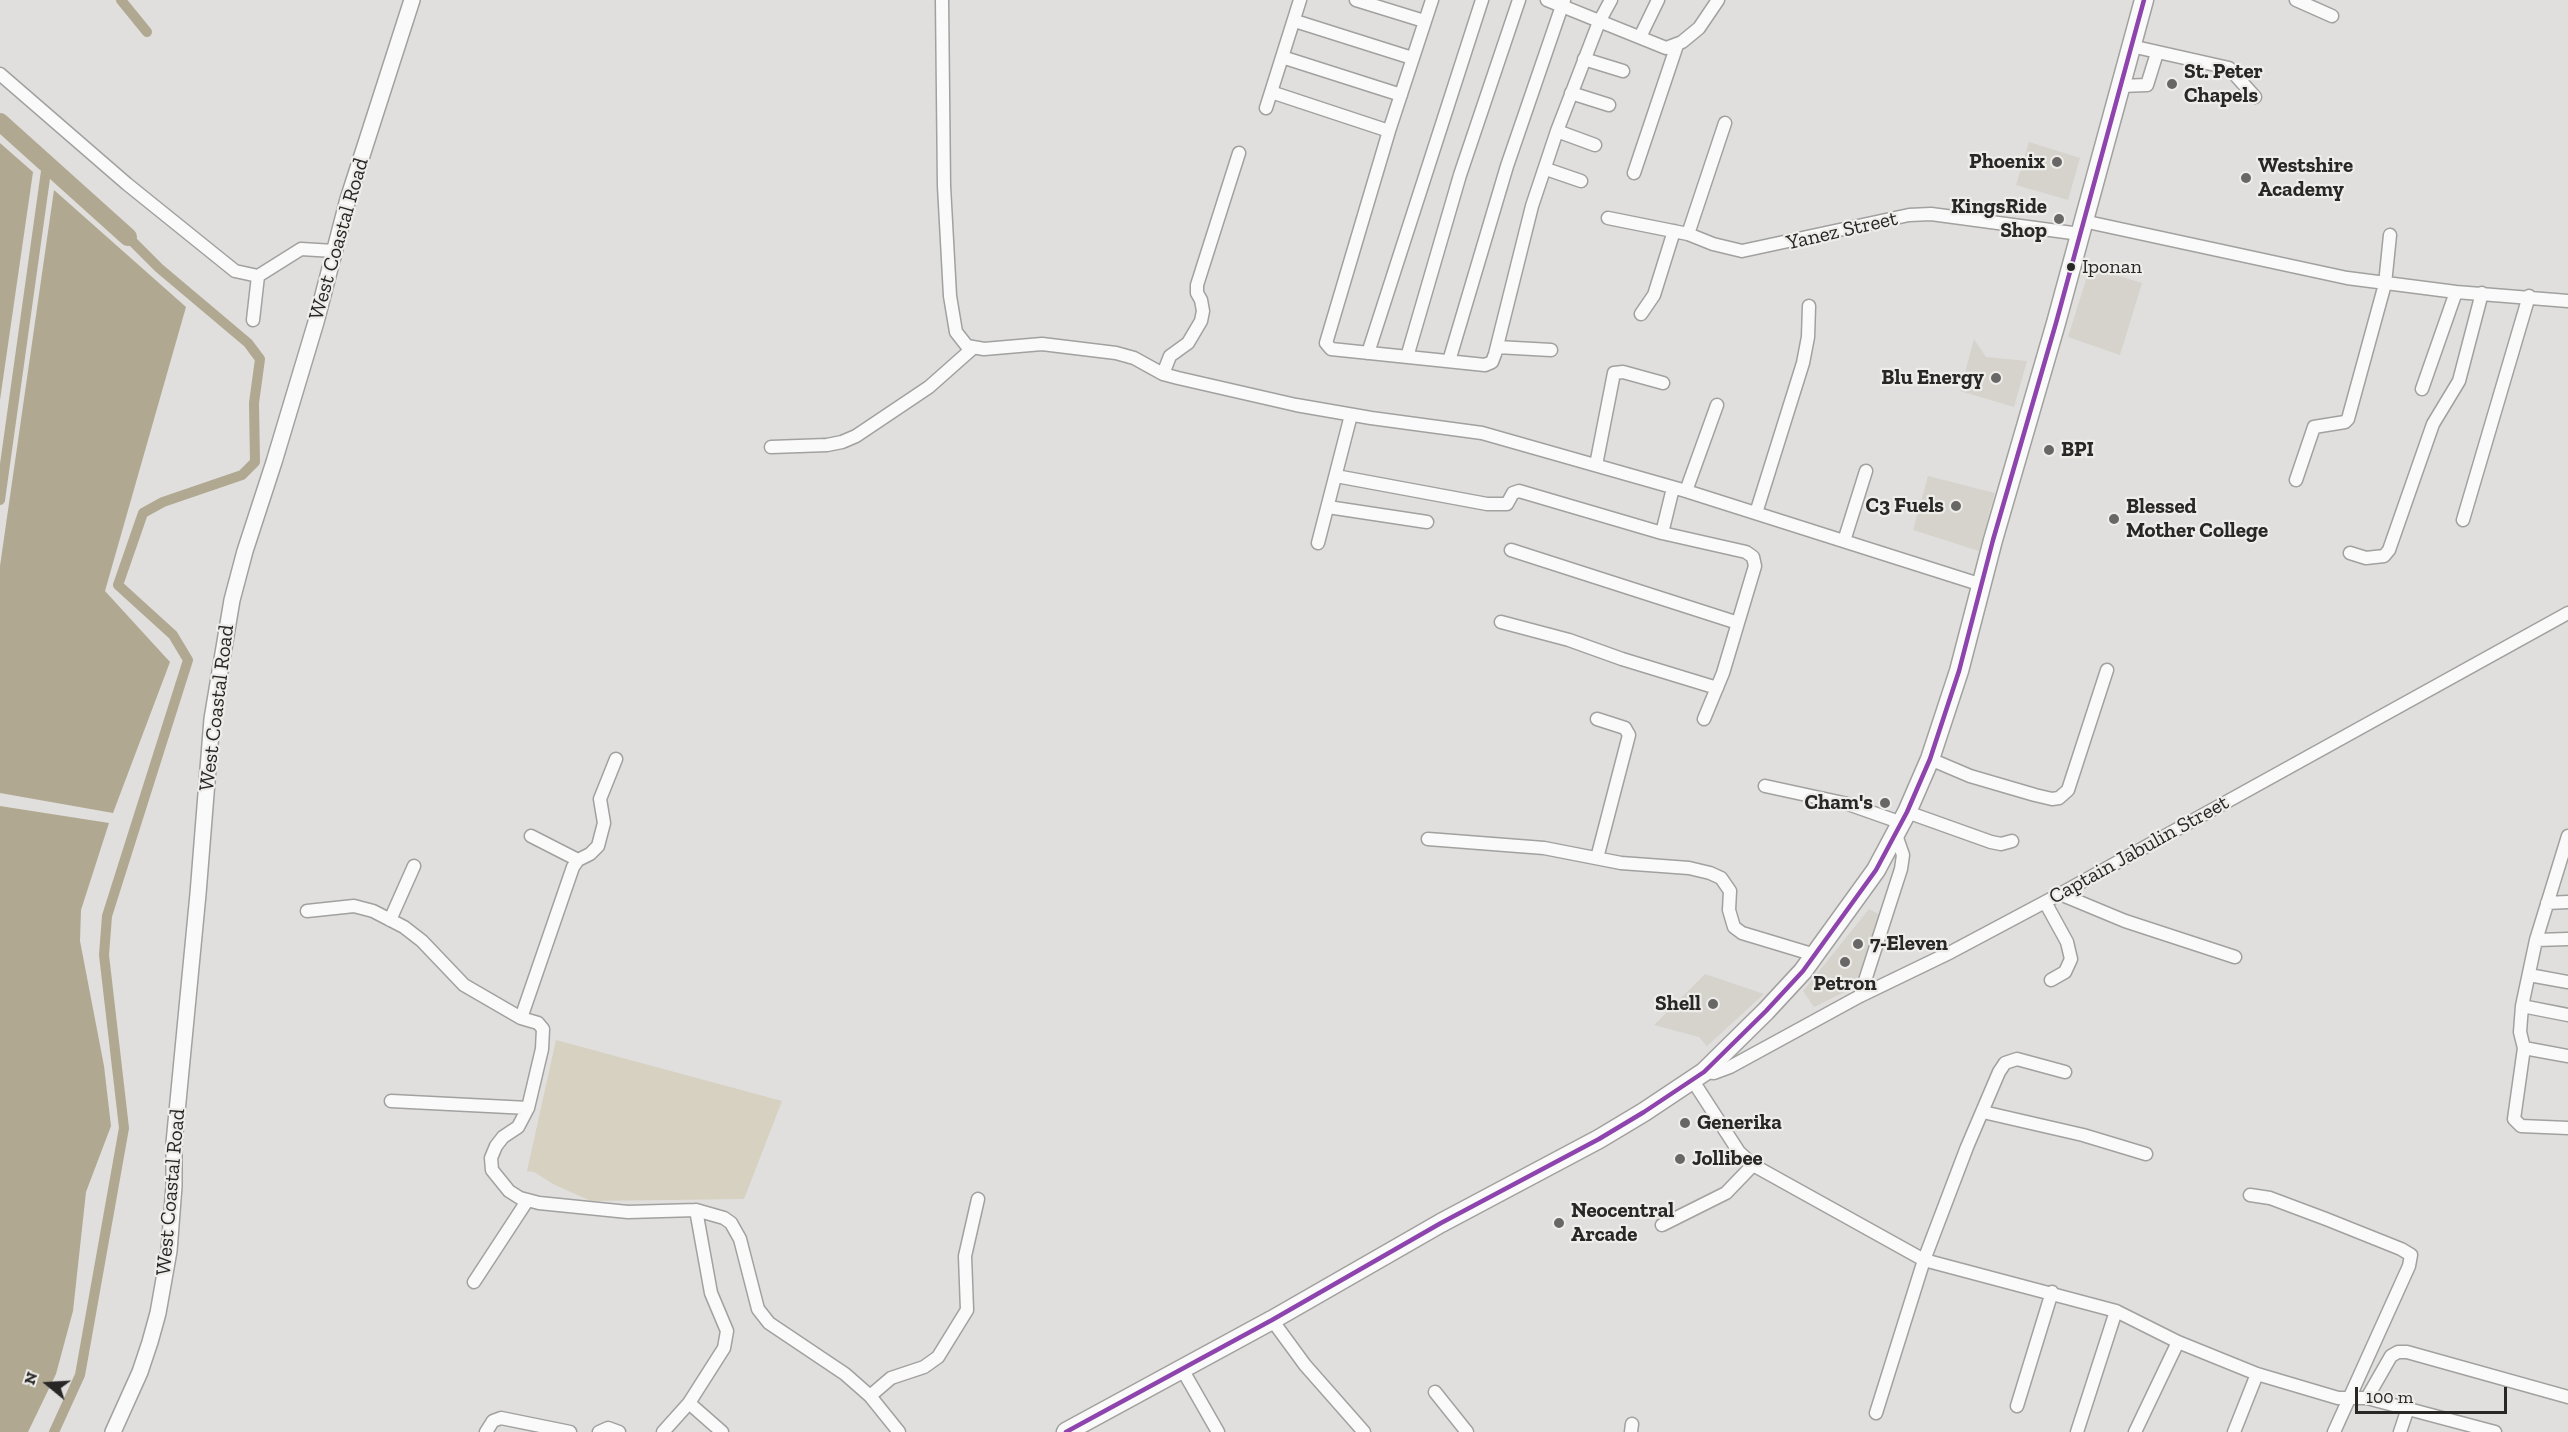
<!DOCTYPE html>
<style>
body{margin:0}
#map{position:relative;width:2568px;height:1432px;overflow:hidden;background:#e0dfdd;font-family:"Zilla Slab",serif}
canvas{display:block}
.north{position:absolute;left:18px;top:1354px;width:60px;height:60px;-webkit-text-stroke:4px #eeedea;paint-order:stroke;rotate:288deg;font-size:16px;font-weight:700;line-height:24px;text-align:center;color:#282726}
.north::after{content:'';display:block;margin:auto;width:21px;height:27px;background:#282726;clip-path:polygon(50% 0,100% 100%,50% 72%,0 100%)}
.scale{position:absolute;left:2355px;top:1387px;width:152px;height:27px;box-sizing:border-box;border:3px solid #282726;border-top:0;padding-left:8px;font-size:18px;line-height:21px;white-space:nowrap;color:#282726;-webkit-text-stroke:4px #eeedea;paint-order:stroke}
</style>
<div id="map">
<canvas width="2568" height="1432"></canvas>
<div class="north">N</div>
<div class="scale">100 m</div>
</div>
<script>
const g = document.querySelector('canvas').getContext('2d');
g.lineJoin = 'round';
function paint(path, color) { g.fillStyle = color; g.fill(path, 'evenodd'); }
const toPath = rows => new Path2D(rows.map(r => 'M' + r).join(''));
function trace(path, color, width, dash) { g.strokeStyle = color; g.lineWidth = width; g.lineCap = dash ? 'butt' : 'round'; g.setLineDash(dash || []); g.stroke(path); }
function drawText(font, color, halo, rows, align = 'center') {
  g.font = font + ' "Zilla Slab",serif'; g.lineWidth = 4.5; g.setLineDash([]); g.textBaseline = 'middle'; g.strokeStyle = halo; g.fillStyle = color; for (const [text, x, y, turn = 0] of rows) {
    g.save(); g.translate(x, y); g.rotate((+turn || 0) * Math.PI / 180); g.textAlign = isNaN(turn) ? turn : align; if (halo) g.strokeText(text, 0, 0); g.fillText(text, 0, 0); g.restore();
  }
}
const built = toPath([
 [2029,142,2080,158,2068,200,2016,185],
 [2090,267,2142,283,2120,355,2068,337],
 [1974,339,1986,357,2027,361,2014,407,1960,391],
 [1928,476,1995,493,1979,551,1913,530],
 [1869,909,1880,915,1857,986,1814,1007,1803,991],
 [1705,974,1764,994,1707,1046,1699,1037,1654,1025]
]);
const green = toPath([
 [556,1040,782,1101,744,1199,591,1201,555,1185,534,1172,527,1171]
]);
const water = toPath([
 [0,143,33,172,0,400],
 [54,190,186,307,105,591,170,662,113,813,0,793,0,566],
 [0,806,109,823,81,910,80,941,104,1066,111,1126,86,1192,73,1311,56,1374,28,1432,0,1432]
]);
const canal = toPath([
 [121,0,147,32],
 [0,500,47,164],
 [54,1432,80,1375,124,1128,104,955,107,916,188,660,173,635,118,585,143,513,163,502,242,475,255,462,254,403,260,359,248,343,159,268,128,237]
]);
const river = toPath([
 [0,122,128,237]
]);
const minor = toPath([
 [942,0,944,186,950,296,956,332,967,346,984,349,1042,344,1116,353,1134,358,1163,374,1178,378,1296,405,1371,418,1482,433,1686,491,1982,585],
 [1356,0,1424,21],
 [1432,0,1389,131,1326,343,1331,349,1485,365,1492,362,1495,354,1532,206,1557,131,1599,22,1611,0],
 [1547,0,1666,48,1682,42,1699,28,1718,0],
 [2296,0,2332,16],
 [1295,21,1412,58],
 [1640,37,1658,0],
 [2131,46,2229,68,2255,97],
 [1282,57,1401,95],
 [1584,59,1623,71],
 [0,74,127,184,235,271,258,276,301,249,334,251],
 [2120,86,2147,85,2157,53],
 [1271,92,1389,131],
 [1571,93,1609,105],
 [1266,108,1300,0],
 [1557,131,1595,145],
 [1546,169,1581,181],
 [1634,173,1677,45],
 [1608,218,1688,234,1713,244,1742,251,1909,215,1931,214,2080,234],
 [2083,221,2347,278,2456,292,2568,301],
 [1688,234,1725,123],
 [1641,314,1654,295,1674,231],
 [253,320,258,276],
 [1497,347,1551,350],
 [1368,353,1482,0],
 [1407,357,1460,175,1519,0],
 [1449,361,1507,166,1564,0],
 [1163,374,1170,356,1188,343,1201,321,1203,311,1201,300,1197,293,1197,285,1239,153],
 [2422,389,2456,292],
 [771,447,827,445,842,442,856,436,929,387,973,348],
 [1596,465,1614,373,1623,372,1663,383],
 [1336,476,1487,504,1507,504,1513,493,1519,491,1662,533,1746,552,1753,557,1755,566,1723,673,1704,719],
 [2296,480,2314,427,2345,422,2348,419,2385,284,2390,235],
 [1686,491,1717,405],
 [1328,507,1427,522],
 [1756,513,1803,363,1808,337,1809,306],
 [2463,520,2529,296],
 [1662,533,1673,488],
 [1844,541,1866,471],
 [1318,543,1351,415],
 [1511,550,1738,623],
 [2350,553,2366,558,2384,556,2389,550,2433,424,2459,381,2482,293],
 [1501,622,1569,640,1622,659,1717,688],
 [1930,759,1970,776,2035,795,2052,799,2059,798,2068,790,2107,670],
 [1765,786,1848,804,1902,823],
 [1907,812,1991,842,2001,844,2012,841],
 [531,836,578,860],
 [2568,836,2536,940,2522,1006,2520,1032,2524,1048,2568,1056],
 [1428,839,1544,848,1621,863,1689,868,1710,873,1721,878,1730,891,1729,910,1734,927,1742,933,1815,955],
 [1597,858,1629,735,1625,728,1597,719],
 [2060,894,2125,921,2235,957],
 [2045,902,2067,942,2071,959,2065,972,2051,980],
 [2547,903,2568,902],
 [307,911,354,906,373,911,404,927,422,941,464,985,521,1018,538,1023,543,1029,542,1049,528,1108,518,1127,503,1137,496,1146,491,1158,492,1170,509,1191,520,1198,539,1203,628,1212,696,1210,724,1218,731,1223,740,1239,758,1309,769,1323,845,1374,870,1396,899,1432],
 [390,920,414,866],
 [2536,940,2568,939],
 [2529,975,2568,982],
 [1860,996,1901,869,1903,855,1896,835],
 [2522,1006,2568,1015],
 [521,1018,573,867,578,860,590,854,598,846,604,823,600,799,616,759],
 [2524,1048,2514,1119,2521,1126,2568,1128],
 [1704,1072,1714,1073,1730,1067,1860,996,1951,952,2060,894,2568,613],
 [1693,1081,1739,1152,1753,1165,1924,1260,2116,1311,2178,1342,2257,1374,2338,1398,2367,1398,2495,1432],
 [391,1101,528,1108],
 [1983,1112,2083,1135,2146,1154],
 [2250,1195,2270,1198,2326,1219,2401,1249,2411,1255,2409,1266,2334,1432],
 [1662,1225,1726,1193,1753,1165],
 [474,1282,527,1201],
 [1272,1320,1305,1365,1364,1432],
 [1182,1369,1218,1432],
 [1435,1392,1467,1432],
 [870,1396,891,1378,924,1367,938,1357,967,1310,965,1256,978,1199],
 [2367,1398,2391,1356,2398,1352,2407,1352,2568,1397],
 [689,1403,722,1432],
 [2017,1406,2052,1292],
 [1876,1413,1924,1260,1967,1147,1999,1072,2005,1063,2017,1059,2065,1072],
 [486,1432,493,1421,501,1418,570,1432],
 [599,1432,608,1428,619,1432],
 [663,1432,689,1403,724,1348,727,1331,711,1293,696,1210],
 [1631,1432,1632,1424],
 [2077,1432,2116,1311],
 [2135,1432,2178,1342],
 [2234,1432,2257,1374],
 [2400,1432,2408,1408]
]);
const major = toPath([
 [113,1432,140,1372,150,1342,158,1313,169,1251,174,1186,174,1143,198,894,212,719,232,600,245,551,274,462,316,322,348,199,412,0]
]);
const highway = toPath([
 [1066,1432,1272,1320,1441,1223,1599,1139,1644,1112,1704,1072,1766,1011,1803,971,1876,870,1907,812,1930,759,1959,671,1993,540,2056,323,2144,0]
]);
const bus1 = toPath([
 [1066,1432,1272,1320,1441,1223,1599,1139,1644,1112,1704,1072,1766,1011,1803,971,1876,870,1907,812,1930,759,1959,671,1993,540,2056,323,2144,0]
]);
const markers = [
 [2172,84,6,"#686766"],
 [2057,162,6,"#686766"],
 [2246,178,6,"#686766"],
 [2059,219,6,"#686766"],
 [2071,267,5,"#282726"],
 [1996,378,6,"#686766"],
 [2049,450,6,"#686766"],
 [1956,506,6,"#686766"],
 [2114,519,6,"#686766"],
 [1885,803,6,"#686766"],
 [1858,944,6,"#686766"],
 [1845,962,6,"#686766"],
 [1713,1004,6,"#686766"],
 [1685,1123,6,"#686766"],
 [1680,1159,6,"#686766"],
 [1559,1223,6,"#686766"]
];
const busNames = [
 ["Iponan",2082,267]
];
const poiNames = [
 ["St. Peter",2184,72],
 ["Chapels",2184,96],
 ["Phoenix",2045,162,"right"],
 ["Westshire",2258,166],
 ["Academy",2258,190],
 ["KingsRide",2047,207,"right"],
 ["Shop",2047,231,"right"],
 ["Blu Energy",1984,378,"right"],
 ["BPI",2061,450],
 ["C3 Fuels",1944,506,"right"],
 ["Blessed",2126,507],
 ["Mother College",2126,531],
 ["Cham's",1873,803,"right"],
 ["7-Eleven",1870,944],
 ["Petron",1845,984,"center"],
 ["Shell",1701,1004,"right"],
 ["Generika",1697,1123],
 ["Jollibee",1692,1159],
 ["Neocentral",1571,1211],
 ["Arcade",1571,1235]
];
const streetNames = [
 ["Yanez Street",1842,231,-13],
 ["West Coastal Road",339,239,-74],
 ["West Coastal Road",217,708,-83],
 ["Captain Jabulin Street",2139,850,-29],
 ["West Coastal Road",171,1192,-85]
];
paint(built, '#d5d3cc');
paint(green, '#d6d1c0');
paint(water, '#b0a891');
trace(canal, '#b0a891', 10);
trace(river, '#b0a891', 18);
trace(minor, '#a1a19f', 15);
trace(major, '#a1a19f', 18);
trace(highway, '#a1a19f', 21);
trace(minor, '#fafafa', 12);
trace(major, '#fafafa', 15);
trace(highway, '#fafafa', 18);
trace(bus1, '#8e44ad', 4.5);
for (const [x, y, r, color] of markers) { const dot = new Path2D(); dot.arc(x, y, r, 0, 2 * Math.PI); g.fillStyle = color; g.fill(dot); trace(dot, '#eeedea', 2); }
drawText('20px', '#282726', '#eeedea', busNames, 'left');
drawText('bold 21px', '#282726', '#eeedea', poiNames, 'left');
drawText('21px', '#282726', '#eeedea', streetNames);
</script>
